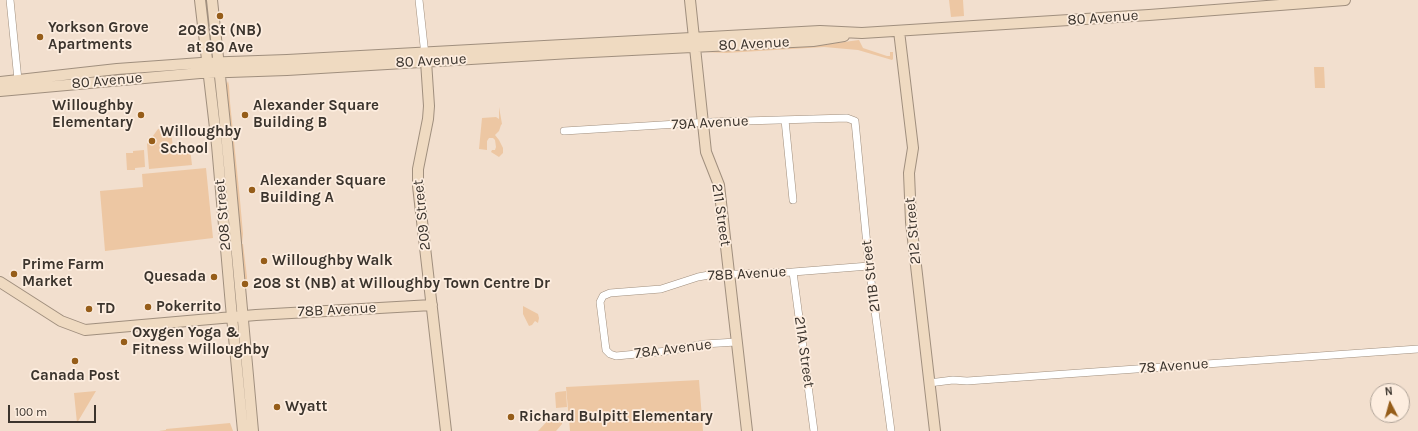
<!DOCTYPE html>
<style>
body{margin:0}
#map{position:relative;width:1418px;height:431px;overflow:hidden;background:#f2dfce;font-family:Karla,sans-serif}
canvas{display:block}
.north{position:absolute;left:1370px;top:383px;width:40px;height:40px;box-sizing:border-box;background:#fdeddf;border:1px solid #afa398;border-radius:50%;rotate:354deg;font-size:11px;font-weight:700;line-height:16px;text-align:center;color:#3b342d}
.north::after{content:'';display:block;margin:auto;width:14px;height:18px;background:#965d19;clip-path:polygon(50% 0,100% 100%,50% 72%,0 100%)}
.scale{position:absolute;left:8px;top:405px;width:88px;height:18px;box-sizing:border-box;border:2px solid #3b342d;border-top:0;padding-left:5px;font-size:12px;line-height:14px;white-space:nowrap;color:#3b342d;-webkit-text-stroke:3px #fdeddf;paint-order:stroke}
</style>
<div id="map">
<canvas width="1418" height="431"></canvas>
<div class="north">N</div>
<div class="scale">100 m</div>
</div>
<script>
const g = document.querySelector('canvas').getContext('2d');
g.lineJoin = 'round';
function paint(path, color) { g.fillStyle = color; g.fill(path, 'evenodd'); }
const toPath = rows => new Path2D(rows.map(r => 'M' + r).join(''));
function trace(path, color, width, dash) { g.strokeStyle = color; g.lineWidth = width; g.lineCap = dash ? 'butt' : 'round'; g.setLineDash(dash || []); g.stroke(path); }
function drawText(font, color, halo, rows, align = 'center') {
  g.font = font + ' Karla,sans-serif'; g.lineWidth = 3.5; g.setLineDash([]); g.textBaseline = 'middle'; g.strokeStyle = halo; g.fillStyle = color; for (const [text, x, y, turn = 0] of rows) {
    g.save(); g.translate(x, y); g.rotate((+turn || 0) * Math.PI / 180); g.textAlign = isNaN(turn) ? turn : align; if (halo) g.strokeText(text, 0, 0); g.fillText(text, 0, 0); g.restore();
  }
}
const green = toPath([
 [949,0,963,0,964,16,951,17],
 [859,40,863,48,887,56,890,56,890,52,893,52,893,59,892,60,858,50,824,47,726,53,704,52,710,51,822,45],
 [1314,67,1324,67,1325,88,1315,88],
 [228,81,229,86,230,102,240,200,243,234,242,244,243,244,247,277,247,282,245,282,226,86],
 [499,107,502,124,501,125,499,131,495,135,499,140,503,148,503,153,499,157,491,152,492,150,495,150,496,147,495,140,493,138,489,138,487,141,487,150,479,149,482,118,496,117,499,119],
 [171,128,173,149,190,148,192,165,149,169,147,144,158,129],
 [144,150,145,167,135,168,135,170,127,170,126,153,133,153,133,151],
 [206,168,213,238,105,251,100,191,143,187,142,174],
 [523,306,538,314,539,318,538,323,535,321,532,325,529,326,523,314],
 [699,380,703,431,570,431,566,387],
 [96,391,77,423,74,393],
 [566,391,567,407,556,408,555,393,557,392],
 [553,415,556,415,562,421,562,424,556,431,538,431],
 [230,423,233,431,159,431,166,430,166,429]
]);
const street = toPath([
 [10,0,18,80],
 [419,0,425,55],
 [785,120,793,200],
 [564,131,710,122,847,118,855,121,869,266,891,431],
 [793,272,814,431],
 [736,342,704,344,668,351,616,356,610,354,606,350,600,302,603,296,610,293,661,289,698,277,709,275,793,272,869,266],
 [929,383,953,380,967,381,1418,349]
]);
const secondary = toPath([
 [200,0,217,145,231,306,243,431],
 [212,0,227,143,253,431],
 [690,0,706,152,719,185,747,431],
 [899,31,913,148,909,173,911,222,935,431],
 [426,61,429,106,428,119,418,169,418,186,446,431],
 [0,82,117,69,201,63,287,60,820,31,862,33,1149,15,1345,0],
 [0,91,200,73,287,70,571,53,813,41,844,36],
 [0,282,61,321,85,330,256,315,432,305]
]);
const markers = [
 [220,16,4,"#965d19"],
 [40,37,4,"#965d19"],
 [141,115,4,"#965d19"],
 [245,115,4,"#965d19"],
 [152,141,4,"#965d19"],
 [252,190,4,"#965d19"],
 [264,261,4,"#965d19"],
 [14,274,4,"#965d19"],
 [214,277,4,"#965d19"],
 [245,284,4,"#965d19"],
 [148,307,4,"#965d19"],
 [89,309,4,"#965d19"],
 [124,342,4,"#965d19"],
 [75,361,4,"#965d19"],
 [277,407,4,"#965d19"],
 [511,417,4,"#965d19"]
];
const streetNames = [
 ["80 Avenue",1103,18,-4],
 ["80 Avenue",754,44,-3],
 ["80 Avenue",431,61,-3],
 ["80 Avenue",107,81,-5],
 ["79A Avenue",710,123,-3],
 ["208 Street",223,215,-95],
 ["209 Street",422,215,-96],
 ["211 Street",721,215,82],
 ["212 Street",913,231,-95],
 ["78B Avenue",747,274,-3],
 ["211B Street",871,276,-97],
 ["78B Avenue",337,310,-3],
 ["78A Avenue",673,349,-7],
 ["211A Street",804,352,82],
 ["78 Avenue",1174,366,-4]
];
const poiNames = [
 ["Yorkson Grove",48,28],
 ["Apartments",48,45],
 ["208 St (NB)",220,31,"center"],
 ["at 80 Ave",220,48,"center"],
 ["Willoughby",133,106,"right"],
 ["Elementary",133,123,"right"],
 ["Alexander Square",253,106],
 ["Building B",253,123],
 ["Willoughby",160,132],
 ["School",160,149],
 ["Alexander Square",260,181],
 ["Building A",260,198],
 ["Willoughby Walk",272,261],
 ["Prime Farm",22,265],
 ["Market",22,282],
 ["Quesada",206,277,"right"],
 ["208 St (NB) at Willoughby Town Centre Dr",253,284],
 ["Pokerrito",156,307],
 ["TD",97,309],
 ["Oxygen Yoga &",132,333],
 ["Fitness Willoughby",132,350],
 ["Canada Post",75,376,"center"],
 ["Wyatt",285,407],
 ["Richard Bulpitt Elementary",519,417]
];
paint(green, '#edc7a3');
trace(street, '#a08f7e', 8);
trace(secondary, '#a08f7e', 12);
trace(street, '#fff', 7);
trace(secondary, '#efdac1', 10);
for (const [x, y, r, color] of markers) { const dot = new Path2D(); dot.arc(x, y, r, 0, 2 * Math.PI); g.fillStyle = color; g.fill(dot); trace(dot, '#fdeddf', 1.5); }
drawText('15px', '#3b342d', '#fdeddf', streetNames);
drawText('bold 15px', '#3b342d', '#fdeddf', poiNames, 'left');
</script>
